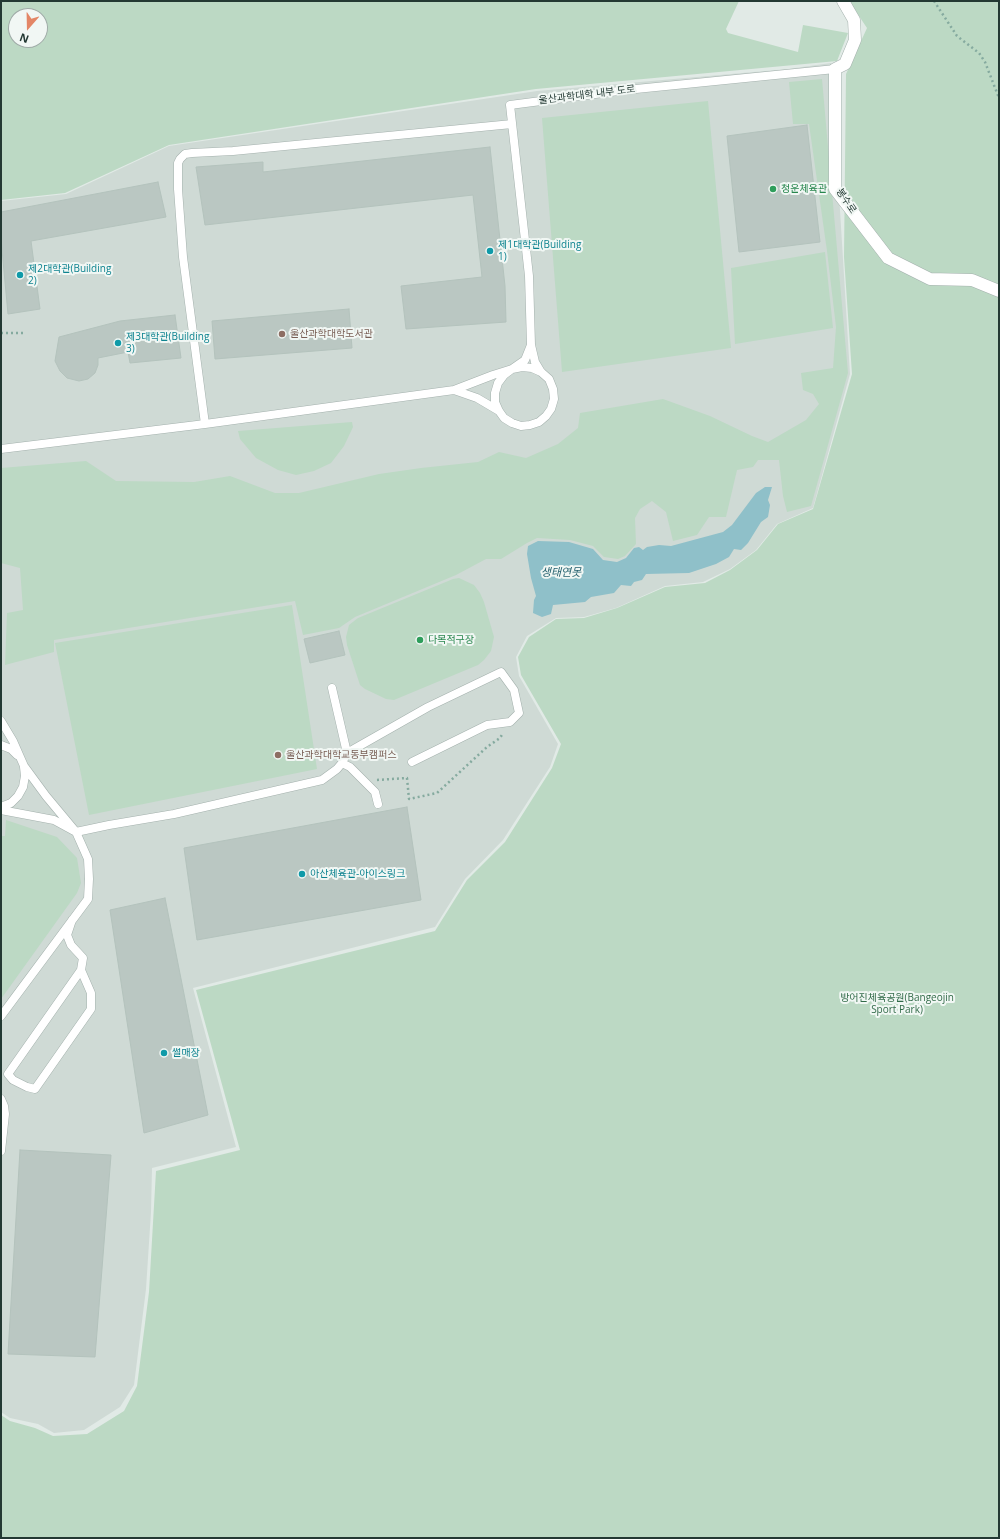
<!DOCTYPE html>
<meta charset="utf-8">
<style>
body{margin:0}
#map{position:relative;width:1000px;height:1539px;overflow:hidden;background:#e1eae6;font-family:"Open Sans",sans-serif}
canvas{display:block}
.frame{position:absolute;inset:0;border:2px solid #233933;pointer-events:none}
.north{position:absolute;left:8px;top:8px;width:40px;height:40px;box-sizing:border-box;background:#f1f7f4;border:1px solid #9faba7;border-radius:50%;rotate:200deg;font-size:11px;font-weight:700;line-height:16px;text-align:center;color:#233933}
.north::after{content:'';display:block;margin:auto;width:14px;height:18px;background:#e38666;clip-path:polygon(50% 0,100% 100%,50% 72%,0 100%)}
</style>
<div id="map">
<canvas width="1000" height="1539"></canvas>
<div class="frame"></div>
<div class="north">N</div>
</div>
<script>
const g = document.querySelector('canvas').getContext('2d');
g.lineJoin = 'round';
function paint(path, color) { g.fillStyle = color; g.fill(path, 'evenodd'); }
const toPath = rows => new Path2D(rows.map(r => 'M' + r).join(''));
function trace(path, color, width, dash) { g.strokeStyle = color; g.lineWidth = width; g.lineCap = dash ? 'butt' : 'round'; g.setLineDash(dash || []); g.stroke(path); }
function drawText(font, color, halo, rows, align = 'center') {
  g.font = font + ' "Open Sans","Noto Sans KR",sans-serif'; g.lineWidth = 4; g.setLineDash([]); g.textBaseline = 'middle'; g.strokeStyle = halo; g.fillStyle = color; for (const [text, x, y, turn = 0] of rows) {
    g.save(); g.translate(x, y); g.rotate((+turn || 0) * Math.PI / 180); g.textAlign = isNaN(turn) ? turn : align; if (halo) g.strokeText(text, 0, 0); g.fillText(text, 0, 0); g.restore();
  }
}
const built = toPath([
 [831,63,850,374,813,508,777,524,756,550,730,569,703,582,665,586,616,608,584,617,556,618,527,636,516,657,519,676,558,744,550,767,503,840,465,879,435,927,193,988,236,1147,152,1168,151,1212,146,1289,134,1385,120,1407,84,1430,54,1433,38,1424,10,1418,1,1412,1,201,66,194,169,146,537,91,788,69]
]);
const green = toPath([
 [1,1,739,1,726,29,728,33,798,52,803,25,848,33,837,61,536,89,169,145,65,193,1,200],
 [16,16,40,16,40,40,16,40],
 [849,1,999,1,999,1538,1,1538,1,1415,10,1421,35,1428,53,1436,87,1434,124,1411,137,1386,149,1292,156,1171,240,1150,196,990,435,931,467,880,505,842,552,768,561,744,521,675,518,657,529,637,556,619,584,618,617,608,665,587,705,583,730,570,757,550,778,524,813,509,852,374,844,257,846,74,867,28],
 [822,79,848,373,811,506,787,512,783,496,779,460,758,460,753,467,737,470,726,517,709,517,697,535,673,541,666,512,652,501,640,509,635,518,636,544,625,556,618,559,604,557,593,546,570,540,537,538,527,543,501,559,486,559,456,575,355,617,339,628,303,635,295,601,54,640,54,652,5,665,7,613,23,610,20,568,1,563,1,468,86,461,116,481,194,482,230,476,275,493,299,493,379,474,421,468,478,462,499,452,526,458,558,444,578,428,580,413,663,399,710,416,752,436,768,442,806,420,819,404,813,394,803,390,801,373,833,368,836,327,827,251,809,124,793,124,789,82],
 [708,101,731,348,562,372,542,118],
 [825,252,833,328,735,344,731,268],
 [352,422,353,427,344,446,331,463,314,471,296,475,278,470,256,458,240,439,238,431],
 [459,578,474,585,480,593,484,602,494,637,491,651,484,660,478,665,394,700,386,699,365,689,360,685,347,645,346,637,349,625,358,618,453,579],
 [292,605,317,769,89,815,55,643],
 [6,820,57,837,77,858,81,883,77,893,1,999,1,836,5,836]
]);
const water = toPath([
 [765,487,772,487,768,500,770,505,768,517,761,522,748,543,741,550,734,549,729,557,716,564,689,573,646,574,642,580,634,582,631,586,621,585,614,593,591,597,585,602,553,605,551,614,542,617,533,613,534,600,536,596,531,578,527,554,528,546,538,541,569,542,593,549,603,560,617,562,626,558,634,548,639,547,643,550,647,547,659,545,671,546,723,532,732,525,756,493]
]);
const building = toPath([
 [807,125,820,242,739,252,727,136,807,125],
 [490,147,505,286,506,322,406,329,401,286,482,277,473,195,205,225,196,167,263,162,263,172,490,147],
 [158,182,166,217,31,241,40,309,8,314,1,239,1,212,158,182],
 [349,309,352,348,215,359,212,321,349,309],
 [175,315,181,358,130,363,128,352,98,358,98,365,95,373,88,379,79,381,67,378,60,371,55,361,59,337,120,321,175,315],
 [339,631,345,655,310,663,304,639,339,631],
 [407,807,421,900,197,940,184,848,407,807],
 [165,898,208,1115,144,1133,110,910,165,898],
 [20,1150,111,1155,95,1357,8,1354,20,1150]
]);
const path = toPath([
 [934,1,957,36,979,53,985,62,999,98],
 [1,333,25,333],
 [377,780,407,778,409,799,437,793,487,747,500,738,503,733]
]);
const lane = toPath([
 [531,345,535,362,541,372,549,379,553,389,554,399,551,409,546,416,539,422,530,425,521,426,512,423,504,418,499,411,495,402,495,393,498,383,504,375,512,369,522,367,532,368,541,372],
 [454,390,477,398,499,411],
 [205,424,183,257,178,189,178,163,180,159,185,154,192,153,233,151,512,124],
 [1,449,205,424,454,390,493,375,512,369,525,360,531,345,529,276,510,105,626,90,835,69],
 [1,721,13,741,24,766,46,796,76,832,109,825,174,814,322,780,337,769,342,763,347,753,332,688],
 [1,745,11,749,17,755],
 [347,753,428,707,501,672,514,690,519,713,510,722,487,725,412,762],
 [342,763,350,767,375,792,378,804],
 [1,807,11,803,18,796,23,787,25,776,24,767],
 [1,810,54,820,76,832,88,859,89,879,88,899,1,1016],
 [72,920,67,935,71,945,83,958,81,970,8,1074,13,1080,27,1087,35,1089,91,1009,91,993,81,970],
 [1,1099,4,1106,5,1114,1,1151]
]);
const street = toPath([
 [843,1,854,20,855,40,845,64,835,69,835,189,888,258,930,279,972,280,999,291]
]);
const markers = [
 [773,189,4,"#2e9e5b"],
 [490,251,4,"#0f9aa8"],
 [20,275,4,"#0f9aa8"],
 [282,334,4,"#8d6e63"],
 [118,343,4,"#0f9aa8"],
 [420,640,4,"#2e9e5b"],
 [278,755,4,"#8d6e63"],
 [302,874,4,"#0f9aa8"],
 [164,1053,4,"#0f9aa8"]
];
const streetNames = [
 ["울산과학대학 내부 도로",587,95,-7],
 ["봉수로",846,201,56]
];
const leisureNames = [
 ["청운체육관",781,189],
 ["다목적구장",428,640]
];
const cultureNames = [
 ["제1대학관(Building",498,245],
 ["1)",498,257],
 ["제2대학관(Building",28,269],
 ["2)",28,281],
 ["제3대학관(Building",126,337],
 ["3)",126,349],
 ["아산체육관-아이스링크",310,874],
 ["썰매장",172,1053]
];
const educationNames = [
 ["울산과학대학도서관",290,334],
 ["울산과학대학교동부캠퍼스",286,755]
];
const parkNames = [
 ["방어진체육공원(Bangeojin",897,998],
 ["Sport Park)",897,1010]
];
const waterNames = [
 ["생태연못",561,573]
];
paint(built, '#cfdad5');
paint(green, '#bcd9c4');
paint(water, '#8fc0c9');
paint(building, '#bac7c2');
trace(building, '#b4c3bd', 1);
trace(lane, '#a4b1ad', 9);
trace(street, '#a4b1ad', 13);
trace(path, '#85aa9f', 2.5, [2, 3]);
trace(lane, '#fff', 8);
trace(street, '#fff', 12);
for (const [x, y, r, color] of markers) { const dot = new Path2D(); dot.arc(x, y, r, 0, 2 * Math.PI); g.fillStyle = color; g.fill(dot); trace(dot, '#f1f7f4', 1.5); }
drawText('10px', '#233933', '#f1f7f4', streetNames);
drawText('10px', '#27864d', '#f1f7f4', leisureNames, 'left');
drawText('10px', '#0d838f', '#f1f7f4', cultureNames, 'left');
drawText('10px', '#785e54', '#f1f7f4', educationNames, 'left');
drawText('10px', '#326b49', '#f1f7f4', parkNames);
drawText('italic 11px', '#24616e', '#f1f7f4', waterNames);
</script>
